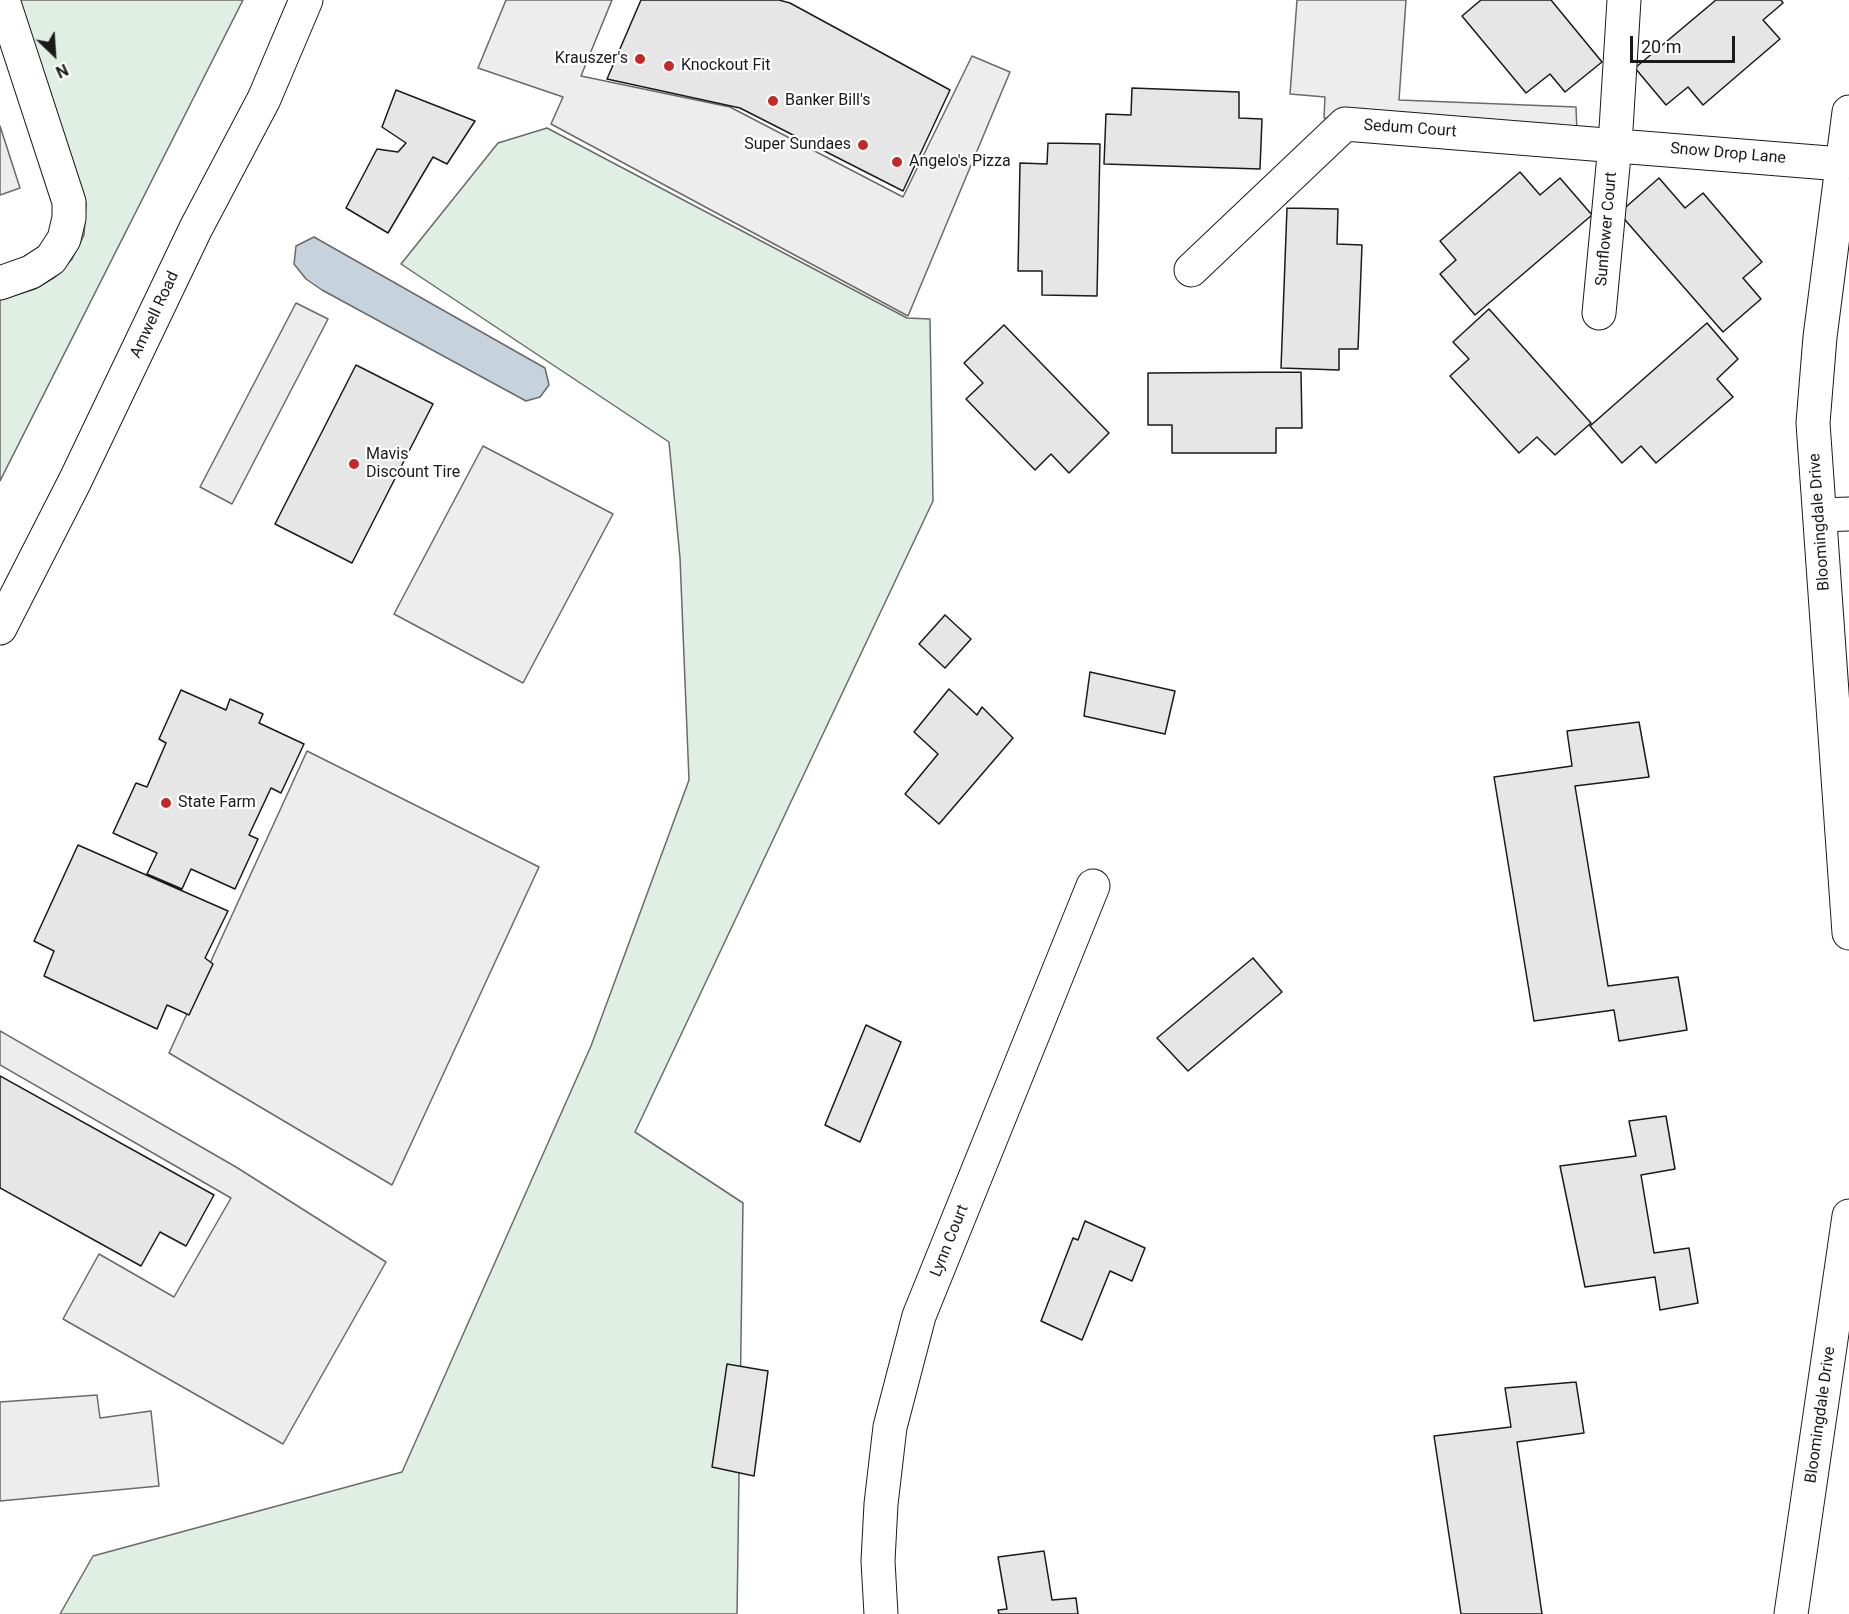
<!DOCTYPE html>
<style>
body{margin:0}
#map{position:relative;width:1849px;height:1614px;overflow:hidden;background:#fff;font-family:Roboto,sans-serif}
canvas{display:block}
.north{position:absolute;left:24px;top:24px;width:60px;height:60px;-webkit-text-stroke:4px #fff;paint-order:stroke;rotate:155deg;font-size:16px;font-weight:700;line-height:24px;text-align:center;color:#1a1a1a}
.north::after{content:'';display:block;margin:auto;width:21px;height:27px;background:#1a1a1a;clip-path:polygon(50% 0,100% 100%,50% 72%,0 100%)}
.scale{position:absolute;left:1630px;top:36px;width:105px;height:27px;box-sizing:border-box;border:3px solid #1a1a1a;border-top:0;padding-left:8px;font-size:18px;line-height:21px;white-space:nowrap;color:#1a1a1a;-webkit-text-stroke:4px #fff;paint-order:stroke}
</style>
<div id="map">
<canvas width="1849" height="1614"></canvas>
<div class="north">N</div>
<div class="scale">20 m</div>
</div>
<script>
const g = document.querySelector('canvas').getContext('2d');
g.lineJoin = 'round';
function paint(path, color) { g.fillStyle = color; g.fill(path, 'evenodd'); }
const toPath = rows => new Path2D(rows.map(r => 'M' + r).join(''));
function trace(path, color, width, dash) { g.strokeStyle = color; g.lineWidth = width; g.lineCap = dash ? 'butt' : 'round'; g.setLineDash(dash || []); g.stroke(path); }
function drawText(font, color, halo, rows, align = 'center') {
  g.font = font + ' Roboto,sans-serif'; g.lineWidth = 4.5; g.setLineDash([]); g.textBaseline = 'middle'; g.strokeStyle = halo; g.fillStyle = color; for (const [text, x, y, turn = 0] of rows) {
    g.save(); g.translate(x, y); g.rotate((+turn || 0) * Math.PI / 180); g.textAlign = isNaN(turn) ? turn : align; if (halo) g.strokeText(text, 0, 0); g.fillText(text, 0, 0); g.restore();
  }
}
const green = toPath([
 [19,0,243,0,0,481,0,300,35,289,55,277,72,259,84,235,86,203,19,0],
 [547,128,907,318,930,319,933,501,635,1132,743,1203,737,1614,60,1614,93,1556,402,1472,591,1046,689,780,680,558,669,442,401,264,498,143,547,128]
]);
const parking = toPath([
 [506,0,612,0,581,76,730,107,903,197,972,56,1010,72,908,316,551,124,563,97,478,68,506,0],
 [1297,0,1406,0,1399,100,1576,107,1577,133,1324,118,1325,97,1290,94,1297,0],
 [0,126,20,188,0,195,0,126],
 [296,303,328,319,232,504,200,487,296,303],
 [483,446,613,514,523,683,394,614,483,446],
 [307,751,539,867,392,1185,169,1053,307,751],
 [0,1031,236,1167,386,1262,283,1444,63,1319,99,1254,174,1297,231,1198,0,1065,0,1031],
 [97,1395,100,1418,151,1411,159,1486,0,1501,0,1402,97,1395]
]);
const water = toPath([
 [314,237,545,368,549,385,540,397,526,401,322,290,306,279,294,264,296,246,314,237]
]);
const building = toPath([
 [641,0,779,0,790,3,950,90,903,191,740,108,607,79,641,0],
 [1481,0,1551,0,1602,62,1565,92,1550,74,1526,93,1462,16,1481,0],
 [1716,0,1781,0,1783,3,1763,20,1780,39,1703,105,1688,87,1666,105,1635,68,1716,0],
 [1132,88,1239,92,1239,118,1262,119,1260,169,1104,164,1106,114,1131,115,1132,88],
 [396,90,475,121,447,164,433,157,388,233,346,208,377,149,398,152,406,143,382,127,396,90],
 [1048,143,1100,144,1097,296,1042,295,1042,271,1018,271,1020,163,1047,164,1048,143],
 [1520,172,1540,195,1560,178,1592,215,1475,315,1440,274,1456,260,1440,241,1520,172],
 [1659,178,1685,208,1703,193,1762,262,1743,278,1761,299,1723,332,1619,213,1659,178],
 [1287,208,1338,209,1337,244,1362,245,1358,349,1339,349,1339,370,1281,368,1287,208],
 [1489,309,1591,423,1555,455,1537,437,1519,453,1450,376,1469,359,1453,342,1489,309],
 [1707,323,1738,359,1717,379,1733,397,1656,463,1641,446,1622,463,1590,426,1707,323],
 [1004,325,1109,433,1069,473,1051,454,1035,470,966,399,983,383,964,363,1004,325],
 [356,365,433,404,352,563,275,524,356,365],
 [1301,372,1302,428,1276,428,1276,453,1172,453,1172,425,1148,425,1148,373,1301,372],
 [945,615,971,639,945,668,919,644,945,615],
 [1090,672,1175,691,1165,734,1084,716,1090,672],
 [949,689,977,715,982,707,1013,738,939,824,905,794,938,754,914,732,949,689],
 [181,690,226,710,230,699,263,714,259,723,304,744,281,793,271,788,249,835,258,839,235,889,191,869,182,889,147,874,157,853,113,833,136,783,147,787,166,743,159,739,181,690],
 [1639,722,1649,777,1575,786,1608,986,1678,977,1687,1030,1619,1041,1614,1010,1534,1021,1494,777,1572,766,1567,731,1639,722],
 [78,845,228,911,205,958,213,964,189,1015,167,1005,157,1029,44,976,54,951,34,941,78,845],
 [1253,958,1282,992,1188,1071,1157,1038,1253,958],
 [866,1025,901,1042,860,1142,825,1125,866,1025],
 [0,1076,214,1195,186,1246,160,1232,141,1266,0,1188,0,1076],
 [1666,1116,1675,1169,1641,1175,1654,1253,1689,1248,1698,1303,1660,1310,1655,1277,1585,1287,1560,1166,1636,1156,1629,1121,1666,1116],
 [1085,1221,1145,1248,1132,1281,1110,1271,1082,1340,1041,1321,1073,1238,1078,1240,1085,1221],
 [727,1364,768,1371,754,1476,712,1467,727,1364],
 [1576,1382,1584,1433,1517,1442,1542,1614,1461,1614,1434,1436,1511,1427,1505,1388,1576,1382],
 [1044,1551,1052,1600,1076,1598,1078,1614,999,1614,998,1610,1007,1609,998,1557,1044,1551]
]);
const minor = toPath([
 [1849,112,1820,337,1813,423,1849,933],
 [1191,270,1345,124,1841,164],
 [0,283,31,272,51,259,64,239,69,218,69,202,3,0],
 [1599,313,1615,145,1624,0],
 [1820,515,1849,514],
 [881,1614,878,1561,881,1504,890,1427,919,1316,1093,886],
 [1791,1614,1849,1216]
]);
const major = toPath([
 [0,628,75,481,196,228,264,99,306,0]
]);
const markers = [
 [640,59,6,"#c62828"],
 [669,66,6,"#c62828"],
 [773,101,6,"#c62828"],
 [863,145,6,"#c62828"],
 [897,162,6,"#c62828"],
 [354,464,6,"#c62828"],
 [166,803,6,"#c62828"]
];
const poiNames = [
 ["Krauszer's",628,59,"right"],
 ["Knockout Fit",681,66],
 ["Banker Bill's",785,101],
 ["Super Sundaes",851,145,"right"],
 ["Angelo's Pizza",909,162],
 ["Mavis",366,455],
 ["Discount Tire",366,473],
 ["State Farm",178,803]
];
const streetNames = [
 ["Sedum Court",1410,129,4],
 ["Snow Drop Lane",1728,154,5],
 ["Sunflower Court",1607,229,-85],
 ["Amwell Road",155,315,-65],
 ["Bloomingdale Drive",1820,522,-94],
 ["Lynn Court",950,1241,-68],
 ["Bloomingdale Drive",1821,1415,-82]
];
paint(green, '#e0efe3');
trace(green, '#6a6a6a', 1.5);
paint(parking, '#ededed');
trace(parking, '#6a6a6a', 1.5);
paint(water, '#c6d2dc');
trace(water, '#6a6a6a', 1.5);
paint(building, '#e6e6e6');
trace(building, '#1a1a1a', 1.5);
trace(minor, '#1a1a1a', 35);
trace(major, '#1a1a1a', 35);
trace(minor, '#fff', 33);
trace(major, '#fff', 33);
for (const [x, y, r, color] of markers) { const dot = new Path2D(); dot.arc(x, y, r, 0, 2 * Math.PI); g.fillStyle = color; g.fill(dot); trace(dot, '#fff', 2); }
drawText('16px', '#1a1a1a', '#fff', poiNames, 'left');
drawText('16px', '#1a1a1a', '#fff', streetNames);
</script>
